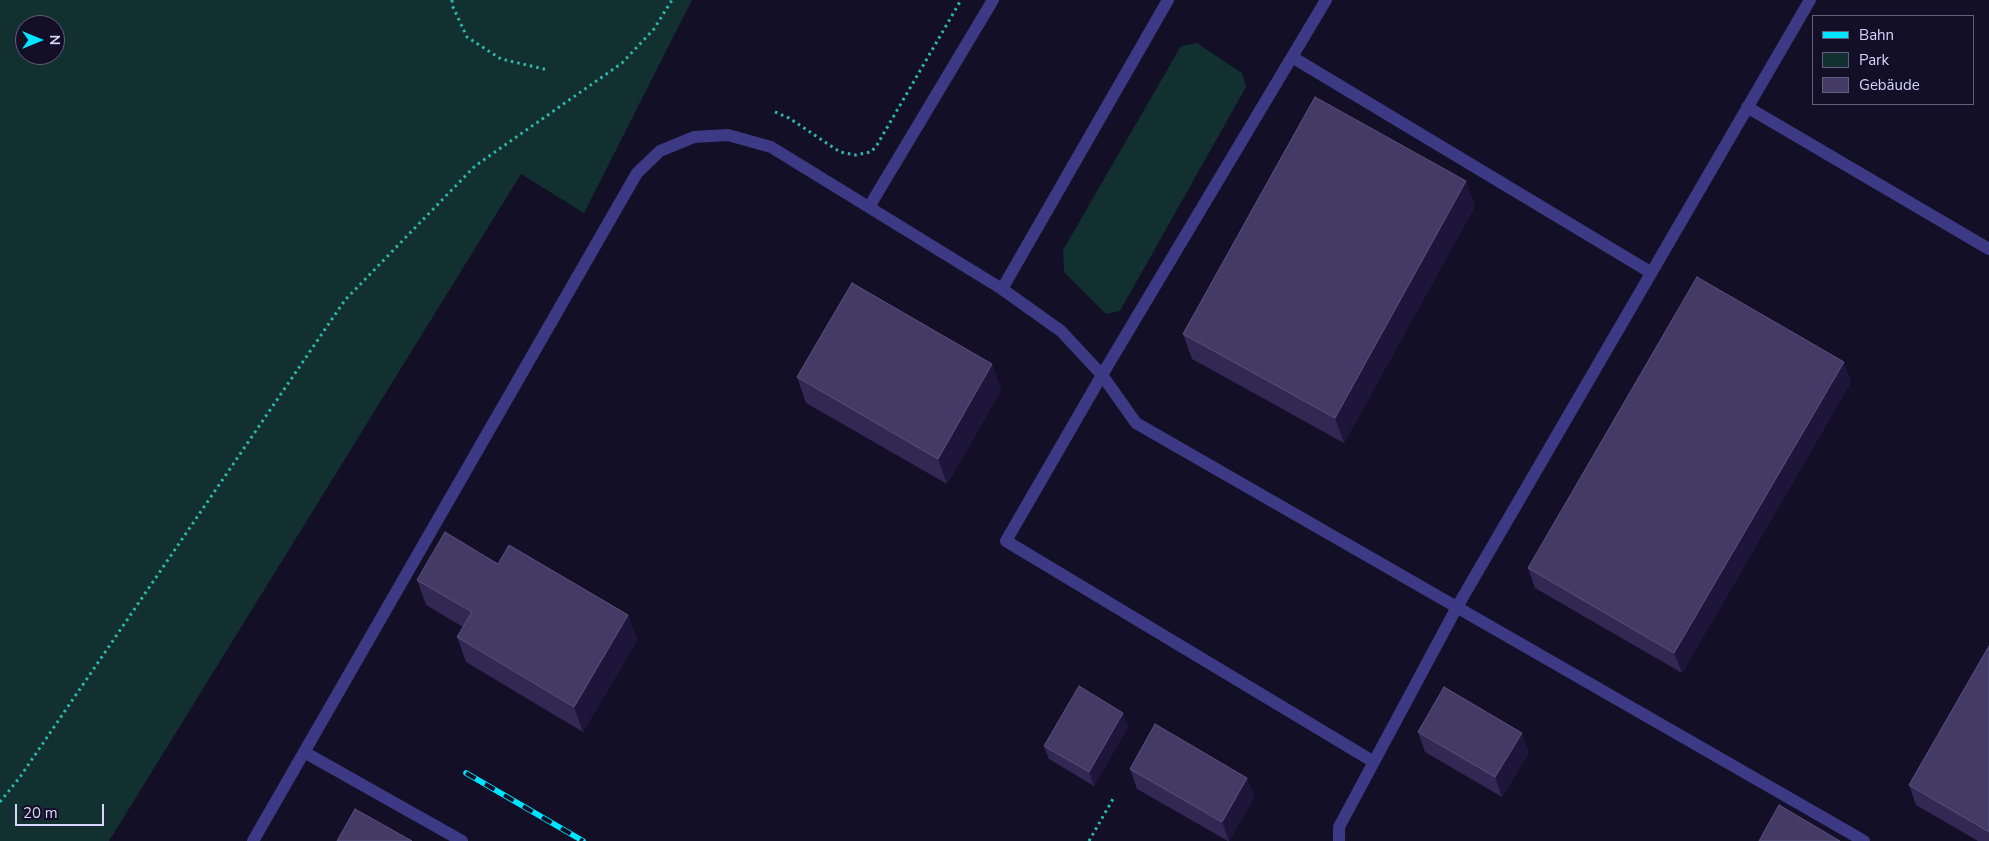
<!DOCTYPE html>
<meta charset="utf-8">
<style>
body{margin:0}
#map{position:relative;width:1989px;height:841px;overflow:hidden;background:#130f26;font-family:"Nunito Sans",sans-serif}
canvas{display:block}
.legend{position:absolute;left:1812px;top:15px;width:162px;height:90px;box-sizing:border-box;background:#130f26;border:1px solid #625e7d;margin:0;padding:6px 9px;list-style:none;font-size:15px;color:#d9d4ff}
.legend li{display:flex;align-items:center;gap:10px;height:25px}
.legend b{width:25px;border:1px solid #625e7d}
.north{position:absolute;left:15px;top:15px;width:50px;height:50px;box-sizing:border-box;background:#130f26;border:1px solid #625e7d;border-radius:50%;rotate:90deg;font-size:14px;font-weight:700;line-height:20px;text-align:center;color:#d9d4ff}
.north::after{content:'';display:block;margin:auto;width:18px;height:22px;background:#00e5ff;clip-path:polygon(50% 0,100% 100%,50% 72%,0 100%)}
.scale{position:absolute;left:15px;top:804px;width:89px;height:22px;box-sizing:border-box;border:2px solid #d9d4ff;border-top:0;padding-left:6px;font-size:15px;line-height:18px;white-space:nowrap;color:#d9d4ff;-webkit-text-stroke:4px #130f26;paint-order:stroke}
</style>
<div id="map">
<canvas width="1989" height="841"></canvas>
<ul class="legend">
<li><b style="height:6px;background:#00e5ff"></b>Bahn</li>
<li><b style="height:14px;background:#12302f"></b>Park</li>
<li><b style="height:14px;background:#433a66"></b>Gebäude</li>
</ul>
<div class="north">N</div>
<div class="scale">20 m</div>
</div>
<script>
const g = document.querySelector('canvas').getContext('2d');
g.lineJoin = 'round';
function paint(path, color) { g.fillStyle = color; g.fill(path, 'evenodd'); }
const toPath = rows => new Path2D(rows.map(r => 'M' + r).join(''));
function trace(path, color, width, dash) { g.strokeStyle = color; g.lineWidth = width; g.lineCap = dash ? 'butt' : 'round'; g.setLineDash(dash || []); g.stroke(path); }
const green = toPath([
 [0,0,692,0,584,213,521,174,109,841,0,841],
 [25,25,55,25,55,55,25,55],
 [1197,43,1242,73,1246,87,1120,311,1106,314,1064,272,1063,250,1181,46]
]);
const path = toPath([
 [452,0,452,5,467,37,501,59,548,70],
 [775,112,789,118,840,152,856,155,871,152,877,145,961,0],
 [0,802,20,777,345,300,475,166,622,63,654,29,672,0],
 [1089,841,1113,799]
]);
const service = toPath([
 [1326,0,1102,375,1006,541,1374,762],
 [1292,57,1650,272],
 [1747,107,1989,249],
 [869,207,993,0],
 [1002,289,1168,0],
 [304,752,462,841],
 [253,841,637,173,660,151,694,137,728,135,771,147,1002,289,1061,331,1102,375,1136,423,1864,841],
 [1339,841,1339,827,1457,607,1810,0]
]);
const rail = toPath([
 [466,773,583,841]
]);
const wall = toPath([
 [1475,206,1344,443,1192,359,1183,334],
 [992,364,1001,390,947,484,806,403,797,377],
 [1851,382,1682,673,1535,588,1528,568],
 [498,564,628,615,637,640,583,732,466,662,457,637,463,627,426,605,417,580],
 [1989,646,1989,841,1978,841,1916,805,1909,785],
 [1128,727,1094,786,1049,759,1044,746],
 [1418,732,1529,752,1502,797,1425,752],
 [1130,769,1247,778,1254,797,1229,841,1228,841,1137,789]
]);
const shadedWall = toPath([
 [1466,181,1475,206,1344,443,1335,418],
 [1844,362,1851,382,1682,673,1674,653],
 [992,364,1001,390,947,484,938,459],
 [628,615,637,640,583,732,574,707],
 [1123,713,1128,727,1094,786,1089,772],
 [1522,733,1529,752,1502,797,1495,777],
 [1247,778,1254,797,1229,841,1222,822]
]);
const building = toPath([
 [1315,97,1466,181,1335,418,1183,334,1315,97],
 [1697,277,1844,362,1674,653,1528,568,1697,277],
 [852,283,992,364,938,459,797,377,852,283],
 [445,532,498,564,509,545,628,615,574,707,457,637,472,612,417,580,445,532],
 [1989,646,1989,832,1909,785,1989,646],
 [1079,686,1123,713,1089,772,1044,746,1079,686],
 [1444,687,1522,733,1495,777,1418,732,1444,687],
 [1155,724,1247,778,1222,822,1130,769,1155,724],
 [1779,805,1840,841,1759,841,1779,805],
 [355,809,412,841,337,841,355,809]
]);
paint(green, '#12302f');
trace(path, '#2fb8b0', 3, [2.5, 4]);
trace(service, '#3d3a85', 12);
trace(rail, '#00e5ff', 5.5);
trace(rail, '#130f26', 4, [11]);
paint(wall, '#312854');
paint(shadedWall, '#1d163a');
paint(building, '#433a66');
trace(building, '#5a527e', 1);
</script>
